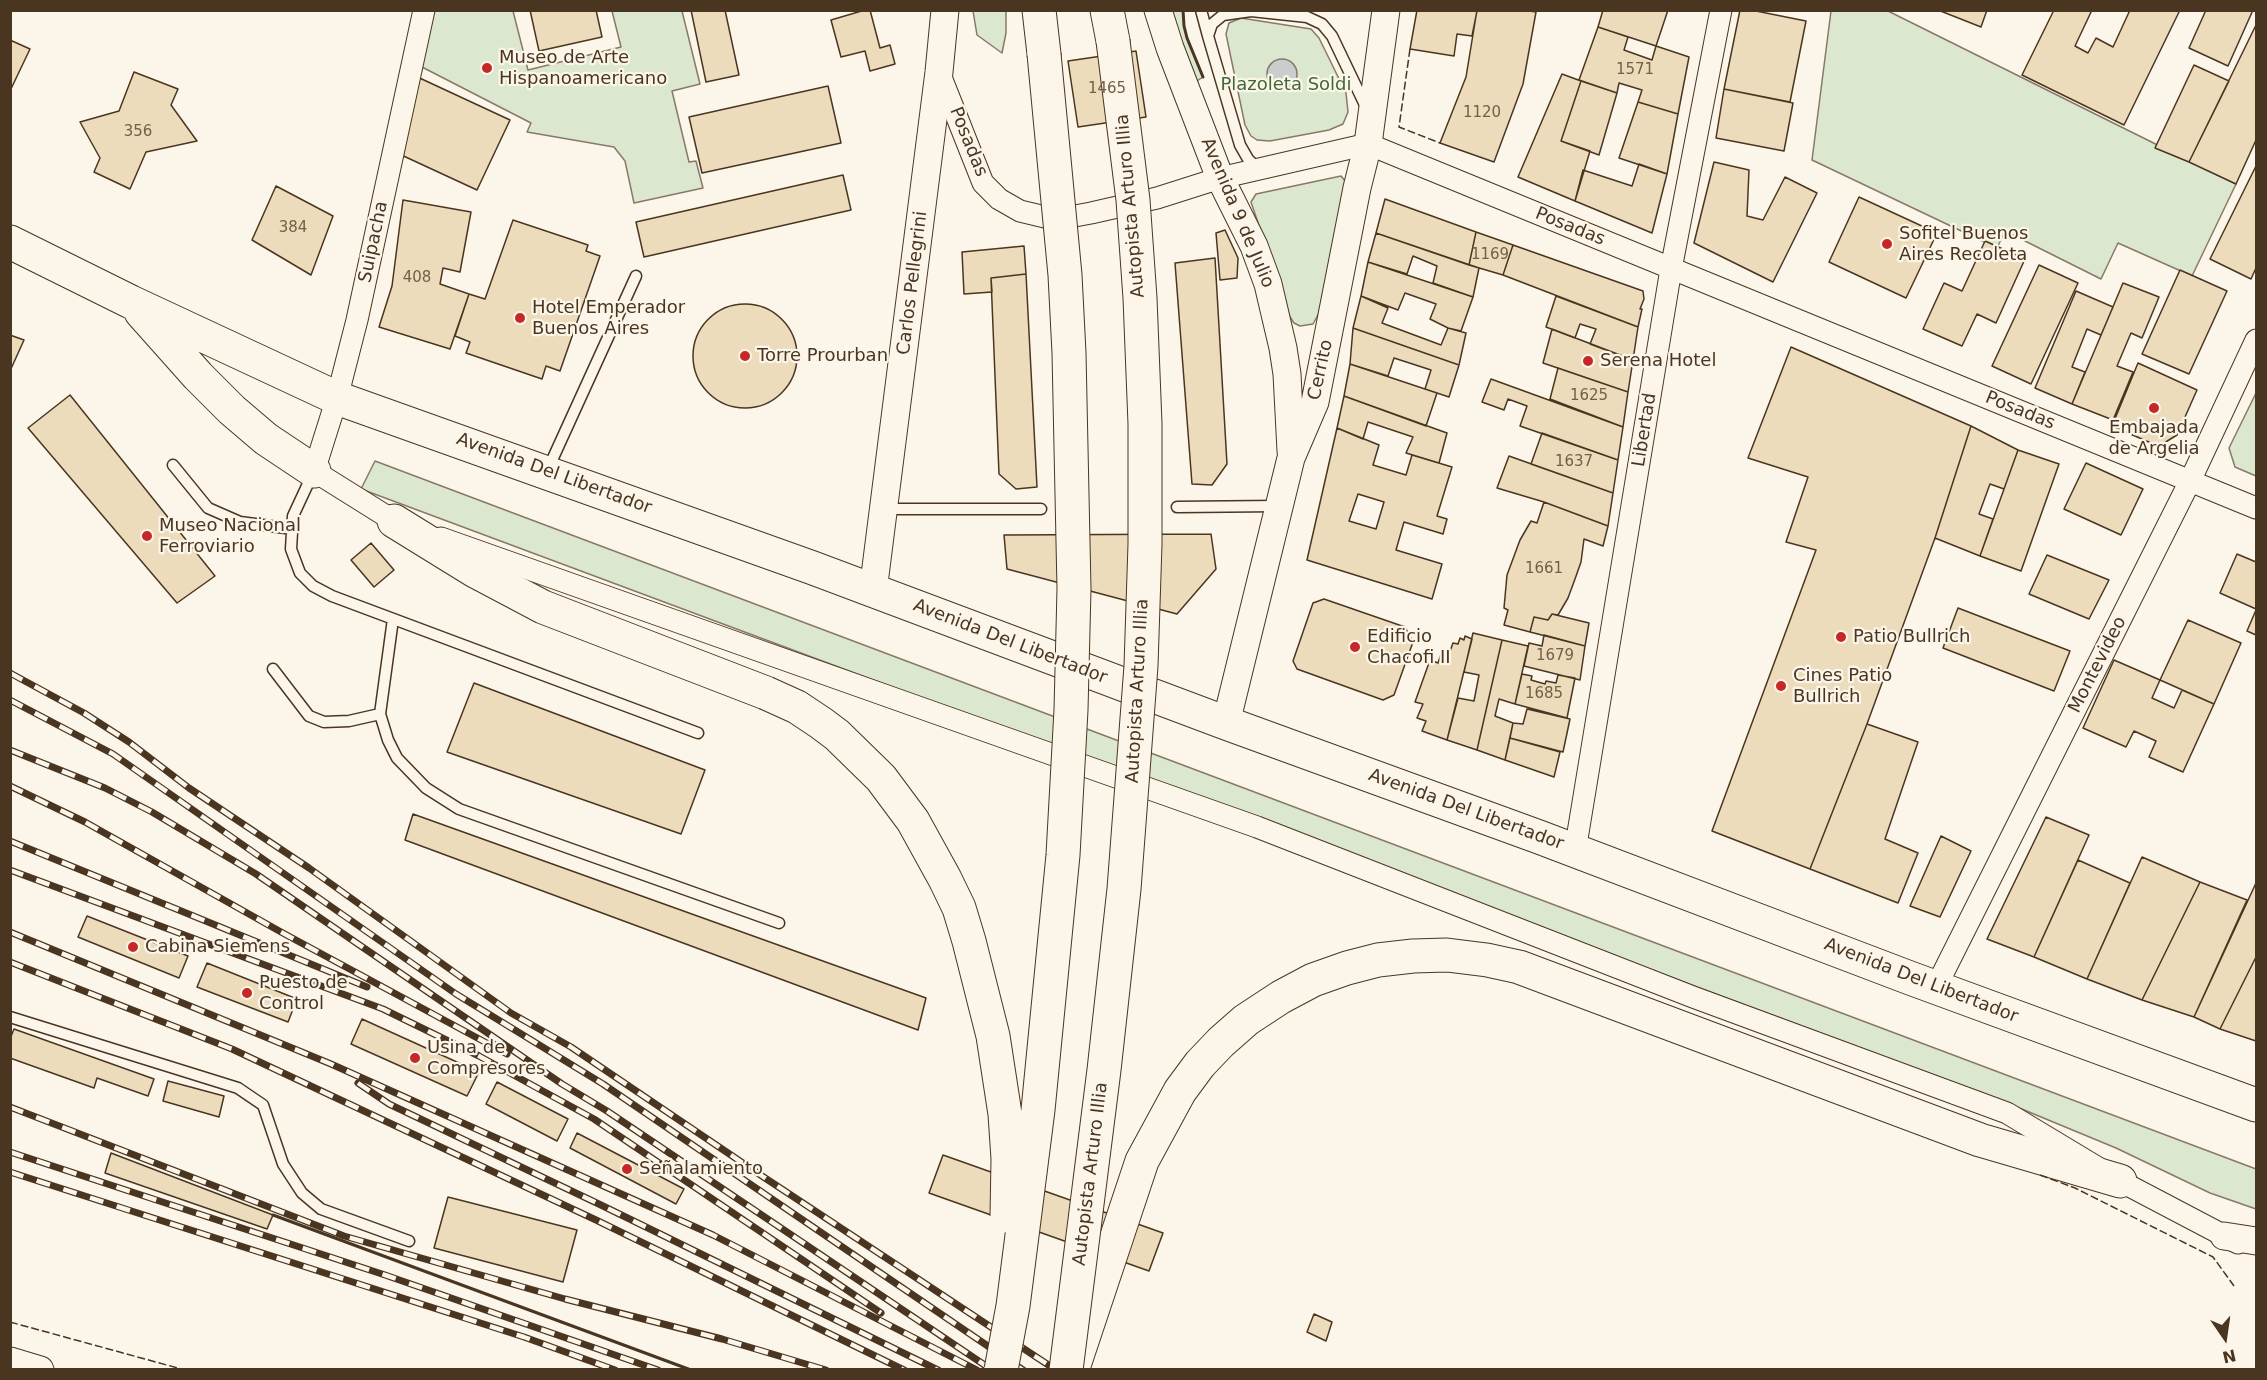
<!DOCTYPE html>
<meta charset="utf-8">
<style>
body{margin:0}
#map{position:relative;width:2267px;height:1380px;overflow:hidden;background:#fbf6e9;font-family:"DejaVu Sans",sans-serif}
canvas{display:block}
.frame{position:absolute;inset:0;border:12px solid #4a3520;pointer-events:none}
.north{position:absolute;left:2195px;top:1308px;width:60px;height:60px;-webkit-text-stroke:4px #fbf6e9;paint-order:stroke;rotate:167deg;font-size:16px;font-weight:700;line-height:24px;text-align:center;color:#4a3520}
.north::after{content:'';display:block;margin:auto;width:21px;height:27px;background:#4a3520;clip-path:polygon(50% 0,100% 100%,50% 72%,0 100%)}
</style>
<div id="map">
<canvas width="2267" height="1380"></canvas>
<div class="frame"></div>
<div class="north">N</div>
</div>
<script>
const g = document.querySelector('canvas').getContext('2d');
g.lineJoin = 'round';
function paint(path, color) { g.fillStyle = color; g.fill(path, 'evenodd'); }
const toPath = rows => new Path2D(rows.map(r => 'M' + r).join(''));
function trace(path, color, width, dash) { g.strokeStyle = color; g.lineWidth = width; g.lineCap = dash ? 'butt' : 'round'; g.setLineDash(dash || []); g.stroke(path); }
function drawText(font, color, halo, rows, align = 'center') {
  g.font = font + ' "DejaVu Sans",sans-serif'; g.lineWidth = 4.5; g.setLineDash([]); g.textBaseline = 'middle'; g.strokeStyle = halo; g.fillStyle = color; for (const [text, x, y, turn = 0] of rows) {
    g.save(); g.translate(x, y); g.rotate((+turn || 0) * Math.PI / 180); g.textAlign = isNaN(turn) ? turn : align; if (halo) g.strokeText(text, 0, 0); g.fillText(text, 0, 0); g.restore();
  }
}
const green = toPath([
 [429,11,513,11,528,70,621,47,612,11,682,11,700,84,672,91,689,162,696,161,703,188,634,203,625,161,614,147,527,132,531,123,420,66,429,11],
 [973,11,1006,11,1006,33,1002,53,977,35,973,11],
 [1170,11,1183,11,1184,26,1187,38,1203,77,1197,81,1170,11],
 [1831,11,1888,11,2236,184,2192,276,2118,243,2101,279,2005,231,1997,248,1812,160,1831,11],
 [1241,18,1311,29,1319,38,1346,93,1348,112,1343,124,1329,130,1270,141,1257,140,1251,136,1245,125,1226,34,1229,23,1241,18],
 [1341,176,1346,182,1319,313,1313,324,1300,326,1294,323,1290,317,1251,202,1256,194,1341,176],
 [2256,393,2256,476,2235,467,2229,448,2256,393],
 [375,461,2256,1169,2256,1209,2210,1193,2116,1148,2000,1100,361,489,375,461]
]);
const water = toPath([
 '1267 74a15 15 0 1 1 30 0a15 15 0 1 1-30 0Z'
]);
const building = toPath([
 [530,10,596,10,602,37,539,51,530,10],
 [691,10,725,10,739,75,706,82,691,10],
 [865,10,870,10,880,48,890,45,895,64,870,71,865,51,841,57,831,20,865,10],
 [1417,10,1477,11,1472,36,1457,34,1454,56,1410,49,1417,10],
 [1523,10,1536,12,1523,84,1494,162,1440,143,1466,77,1477,10,1523,10],
 [1603,10,1668,10,1656,46,1598,27,1603,10],
 [1740,10,1751,10,1806,21,1790,102,1724,89,1740,10],
 [1938,10,1987,10,1981,27,1938,10],
 [2054,10,2092,10,2075,46,2088,53,2096,38,2113,47,2130,10,2180,10,2124,125,2022,75,2054,10],
 [2206,10,2253,10,2228,66,2189,48,2206,10],
 [2256,25,2256,140,2236,184,2189,162,2256,25],
 [1598,27,1628,37,1624,50,1652,60,1656,46,1689,57,1678,114,1638,102,1642,90,1619,83,1617,93,1579,80,1598,27],
 [10,40,30,49,10,91,10,40],
 [1136,51,1146,117,1078,127,1068,61,1136,51],
 [2194,65,2229,81,2189,162,2155,148,2194,65],
 [134,72,178,89,171,105,197,141,146,152,130,189,94,172,100,158,80,122,119,111,134,72],
 [411,74,510,120,477,190,397,153,411,74],
 [1562,74,1581,81,1561,141,1590,151,1575,201,1518,177,1562,74],
 [1581,81,1617,93,1599,155,1561,141,1581,81],
 [828,86,841,143,702,173,689,117,828,86],
 [1724,89,1793,103,1784,151,1716,138,1724,89],
 [1638,102,1678,114,1667,174,1619,158,1638,102],
 [1714,162,1749,170,1747,216,1763,220,1785,177,1817,193,1773,282,1694,243,1714,162],
 [1639,164,1667,174,1652,233,1575,201,1583,170,1632,186,1639,164],
 [2256,166,2256,268,2251,279,2210,259,2256,166],
 [843,175,851,210,644,257,636,222,843,175],
 [276,186,333,216,311,275,252,240,276,186],
 [1859,197,1937,233,1906,298,1829,262,1859,197],
 [1385,199,1476,232,1469,265,1376,233,1385,199],
 [403,200,471,212,460,272,443,268,440,284,469,294,450,349,379,327,392,286,403,200],
 [513,220,588,245,586,251,600,256,560,371,546,366,542,379,466,353,470,342,455,336,469,294,485,299,513,220],
 [1225,230,1238,258,1237,278,1220,280,1216,233,1225,230],
 [1476,232,1513,245,1503,275,1469,265,1476,232],
 [1376,233,1479,268,1473,297,1433,283,1437,266,1413,256,1407,274,1368,262,1376,233],
 [1985,241,2025,259,1996,323,1977,314,1962,346,1923,329,1944,283,1962,291,1985,241],
 [1513,245,1643,291,1644,299,1640,309,1642,309,1638,327,1503,275,1513,245],
 [1024,246,1026,274,991,278,992,292,964,294,962,252,1024,246],
 [1215,258,1227,464,1212,485,1192,484,1175,263,1215,258],
 [1368,262,1473,297,1461,331,1448,328,1430,319,1436,304,1405,293,1398,310,1361,296,1368,262],
 [2039,265,2078,283,2031,384,1992,366,2039,265],
 [2180,270,2227,291,2189,374,2142,354,2180,270],
 [1026,274,1037,487,1016,489,999,474,991,278,1026,274],
 [2123,283,2159,297,2142,338,2131,333,2117,366,2133,372,2113,420,2072,404,2123,283],
 [2076,291,2113,307,2101,335,2087,329,2072,367,2085,372,2072,404,2035,388,2076,291],
 [1361,296,1388,308,1382,323,1441,345,1448,328,1466,333,1459,365,1353,328,1361,296],
 [1556,296,1638,327,1633,360,1590,344,1596,329,1580,324,1575,338,1546,327,1556,296],
 '693 356a52 52 0 1 1 104 0a52 52 0 1 1-104 0Z',
 [1353,328,1459,365,1449,397,1425,389,1431,370,1394,358,1388,376,1350,364,1353,328],
 [1552,329,1633,360,1628,392,1543,363,1552,329],
 [10,335,24,340,10,371,10,335],
 [1791,347,1971,426,1935,538,1867,724,1810,869,1712,831,1816,550,1786,542,1808,477,1748,458,1791,347],
 [2138,363,2197,390,2177,435,2164,443,2151,443,2112,426,2138,363],
 [1350,364,1437,393,1426,426,1344,396,1350,364],
 [1558,368,1628,392,1623,427,1550,399,1558,368],
 [1491,379,1623,427,1618,460,1520,426,1527,406,1508,399,1504,410,1482,402,1491,379],
 [70,395,215,576,177,603,28,428,70,395],
 [1344,396,1447,433,1439,463,1406,453,1413,437,1368,422,1363,439,1337,428,1344,396],
 [1971,426,2018,450,2004,489,1990,484,1979,514,1993,519,1980,556,1935,538,1971,426],
 [1337,428,1379,445,1373,465,1406,475,1412,455,1452,467,1437,516,1447,519,1443,534,1404,522,1396,550,1442,564,1432,599,1307,560,1337,428],
 [1358,494,1384,502,1376,529,1349,521,1358,494],
 [1542,433,1618,460,1613,493,1531,464,1542,433],
 [2018,450,2059,464,2021,571,1980,556,2018,450],
 [1509,456,1613,493,1608,526,1544,502,1497,488,1509,456],
 [2086,463,2143,489,2121,535,2064,509,2086,463],
 [1544,502,1608,526,1603,546,1584,539,1581,562,1575,579,1568,598,1558,615,1552,614,1548,620,1534,617,1530,632,1504,625,1508,610,1504,608,1507,575,1520,540,1531,521,1537,523,1544,502],
 [1211,534,1216,569,1177,614,1007,569,1004,535,1211,534],
 [371,543,394,570,374,587,351,560,371,543],
 [2237,554,2256,562,2256,609,2220,593,2237,554],
 [2047,555,2109,580,2089,619,2029,594,2047,555],
 [1324,599,1405,627,1413,642,1394,695,1383,700,1297,669,1293,661,1313,603,1324,599],
 [1958,608,2070,651,2054,691,1943,648,1958,608],
 [2256,610,2256,635,2247,631,2256,610],
 [1552,614,1589,623,1585,646,1530,632,1534,617,1548,620,1552,614],
 [2188,620,2241,643,2214,704,2160,680,2188,620],
 [1473,633,1502,640,1477,750,1447,740,1458,698,1474,701,1479,675,1464,672,1473,633],
 [1544,635,1585,646,1580,680,1524,666,1529,643,1542,646,1544,635],
 [1465,636,1472,639,1447,740,1422,731,1426,721,1417,718,1423,704,1415,702,1430,660,1438,663,1442,651,1449,654,1453,643,1458,644,1460,638,1464,640,1465,636],
 [1502,640,1528,646,1515,704,1499,699,1495,716,1513,723,1505,760,1477,750,1502,640],
 [2114,660,2160,680,2152,698,2174,708,2182,690,2214,704,2183,772,2149,757,2156,741,2134,731,2126,747,2083,728,2114,660],
 [1522,674,1532,676,1531,680,1545,684,1546,681,1556,683,1558,675,1575,678,1567,718,1515,704,1522,674],
 [474,683,705,770,681,834,447,752,474,683],
 [1527,709,1570,719,1563,752,1510,738,1513,723,1523,724,1527,709],
 [1867,724,1918,742,1885,839,1918,853,1898,903,1810,869,1867,724],
 [1510,738,1560,752,1554,777,1505,760,1510,738],
 [413,814,926,998,918,1030,405,840,413,814],
 [2046,817,2089,835,2034,957,1987,939,2046,817],
 [1941,836,1971,851,1940,917,1910,906,1941,836],
 [2142,857,2200,882,2142,1000,2087,979,2142,857],
 [2078,860,2130,883,2087,979,2034,957,2078,860],
 [2200,882,2247,900,2194,1017,2142,1000,2200,882],
 [2256,883,2256,957,2220,1029,2194,1017,2256,883],
 [87,916,188,956,179,978,78,937,87,916],
 [2256,957,2256,1041,2220,1029,2256,957],
 [207,963,297,999,288,1022,197,987,207,963],
 [362,1019,479,1072,467,1096,351,1044,362,1019],
 [14,1029,154,1079,148,1096,97,1078,94,1088,10,1058,10,1039,14,1029],
 [168,1081,224,1096,219,1117,163,1101,168,1081],
 [497,1082,568,1119,557,1141,486,1104,497,1082],
 [577,1133,684,1189,676,1204,570,1148,577,1133],
 [111,1153,273,1215,267,1229,105,1173,111,1153],
 [943,1155,1163,1233,1149,1271,929,1193,943,1155],
 [448,1197,577,1230,563,1282,434,1248,448,1197],
 [1314,1314,1332,1322,1326,1341,1307,1332,1314,1314]
]);
const service = toPath([
 [1201,10,1208,36],
 [1258,169,1248,159,1240,145,1208,36,1212,24,1223,15,1251,11,1307,17,1322,24,1332,36,1366,107],
 [173,465,208,508,240,522,293,529],
 [548,469,636,276],
 [313,473,293,516,291,549,300,573,313,586,332,596,698,733],
 [1177,507,1278,506],
 [885,509,1041,509],
 [393,619,380,714,388,740,397,758,426,788,459,809,779,923],
 [273,669,309,716,324,722,349,721,380,714],
 [10,1017,238,1088,263,1105,283,1164,302,1193,321,1209,409,1241]
]);
const minor = toPath([
 [939,72,983,183,999,199,1020,211,1045,217,1075,216,1091,213,1157,198,1220,178,1368,144,2256,508],
 [406,525,394,521,314,471,337,398,357,320,424,10],
 [441,538,1257,827,1693,997,2007,1113,2120,1181,2238,1243],
 [1575,851,1671,269,1721,10],
 [1936,987,2190,481,2256,340]
]);
const tertiary = toPath([
 [1158,10,1170,48,1220,178,1254,246,1268,284,1283,348,1287,374,1291,451],
 [873,591,939,72,945,10],
 [1226,723,1291,458,1315,402,1357,188,1368,144,1386,10],
 [2224,1236,2256,1241],
 [10,1361,40,1370]
]);
const primary = toPath([
 [10,242,131,302,337,398,813,568,1226,723,1539,837,1910,978,2256,1105],
 [141,312,198,376,232,410,266,439,314,471]
]);
const motorway = toPath([
 [1039,10,1044,54],
 [1107,10,1113,41],
 [394,521,475,571,543,607,766,693],
 [1074,1365,1142,1161,1180,1091,1200,1064,1221,1042,1246,1020,1281,997,1313,980,1347,968,1378,960,1413,956,1447,955,1487,960,1519,967,1980,1140,2120,1181]
]);
const rail = toPath([
 [10,673,84,713,129,742,189,788,309,868,511,1013,571,1047,762,1176,1056,1370],
 [10,700,113,754,456,994,603,1084,1023,1370],
 [10,750,105,788,152,812,256,874,562,1084,607,1111,992,1370],
 [10,786,85,822,281,932,507,1054],
 [10,841,367,987],
 [10,870,383,1009,479,1056,594,1119,881,1313],
 [10,932,331,1064,713,1235,977,1370],
 [10,962,232,1049,596,1220,904,1370],
 [358,1083,389,1104,603,1206,938,1370],
 [10,1107,344,1236,565,1299,722,1339,826,1370],
 [10,1152,385,1275,658,1370],
 [10,1172,524,1337,615,1370]
]);
const motorwayBridge = toPath([
 [766,693,797,707,821,723,837,735,881,778,913,821,945,879,959,908,969,941,993,1036,1005,1114,1008,1159,1007,1216],
 [1001,1370,1013,1306,1038,1110,1063,855,1071,710,1074,589,1069,353,1065,275,1044,54],
 [1066,1370,1104,1070,1124,889,1141,666,1145,544,1145,424,1140,298,1133,200,1113,41]
]);
const fence = toPath([
 [1410,49,1399,127,1440,143],
 [2040,1175,2075,1188,2213,1257,2234,1286],
 [10,1322,185,1370]
]);
const wall = toPath([
 [1183,10,1184,26,1187,38,1203,77],
 [273,1215,691,1370]
]);
const markers = [
 [487,68,6,"#c62828"],
 [1887,244,6,"#c62828"],
 [520,318,6,"#c62828"],
 [745,356,6,"#c62828"],
 [1588,361,6,"#c62828"],
 [2154,408,6,"#c62828"],
 [147,536,6,"#c62828"],
 [1841,637,6,"#c62828"],
 [1355,647,6,"#c62828"],
 [1781,686,6,"#c62828"],
 [133,947,6,"#c62828"],
 [247,993,6,"#c62828"],
 [415,1058,6,"#c62828"],
 [627,1169,6,"#c62828"]
];
const numberNames = [
 ["1571",1635,70],
 ["1465",1107,89],
 ["1120",1482,113],
 ["356",138,132],
 ["384",293,228],
 ["1169",1490,255],
 ["408",417,278],
 ["1625",1589,396],
 ["1637",1574,462],
 ["1661",1544,569],
 ["1679",1555,656],
 ["1685",1544,694]
];
const poiNames = [
 ["Museo de Arte",499,58],
 ["Hispanoamericano",499,79],
 ["Sofitel Buenos",1899,234],
 ["Aires Recoleta",1899,255],
 ["Hotel Emperador",532,308],
 ["Buenos Aires",532,329],
 ["Torre Prourban",757,356],
 ["Serena Hotel",1600,361],
 ["Embajada",2154,428,"center"],
 ["de Argelia",2154,449,"center"],
 ["Museo Nacional",159,526],
 ["Ferroviario",159,547],
 ["Edificio",1367,637],
 ["Chacofi II",1367,658],
 ["Patio Bullrich",1853,637],
 ["Cines Patio",1793,676],
 ["Bullrich",1793,697],
 ["Cabina Siemens",145,947],
 ["Puesto de",259,983],
 ["Control",259,1004],
 ["Usina de",427,1048],
 ["Compresores",427,1069],
 ["Señalamiento",639,1169]
];
const parkNames = [
 ["Plazoleta Soldi",1286,85]
];
const streetNames = [
 ["Posadas",968,142,68],
 ["Autopista Arturo Illia",1131,206,-95],
 ["Avenida 9 de Julio",1237,213,67],
 ["Posadas",1570,227,22],
 ["Suipacha",374,242,-78],
 ["Carlos Pellegrini",913,283,-83],
 ["Cerrito",1321,370,-78],
 ["Posadas",2020,411,22],
 ["Libertad",1645,430,-81],
 ["Avenida Del Libertador",554,474,20],
 ["Avenida Del Libertador",1010,642,21],
 ["Montevideo",2098,665,-63],
 ["Autopista Arturo Illia",1138,691,-87],
 ["Avenida Del Libertador",1466,810,20],
 ["Avenida Del Libertador",1921,981,21],
 ["Autopista Arturo Illia",1091,1174,-83]
];
paint(green, '#dce7d0');
trace(green, '#887966', 1.5);
paint(water, '#c9cecd');
trace(water, '#887966', 1.5);
paint(building, '#ecdcbc');
trace(building, '#4a3520', 1.5);
trace(service, '#4a3520', 13);
trace(minor, '#4a3520', 23);
trace(tertiary, '#4a3520', 29);
trace(primary, '#4a3520', 35);
trace(motorway, '#4a3520', 35);
trace(service, '#fbf6e9', 10);
trace(minor, '#fbf6e9', 21);
trace(tertiary, '#fbf6e9', 27);
trace(primary, '#fbf6e9', 33);
trace(motorway, '#fbf6e9', 33);
trace(rail, '#4a3520', 7);
trace(rail, '#fbf6e9', 4.5, [14]);
trace(motorwayBridge, '#4a3520', 35, []);
trace(motorwayBridge, '#fbf6e9', 33);
trace(fence, '#4a3520', 1.5, [8, 3]);
trace(wall, '#4a3520', 3);
for (const [x, y, r, color] of markers) { const dot = new Path2D(); dot.arc(x, y, r, 0, 2 * Math.PI); g.fillStyle = color; g.fill(dot); trace(dot, '#fbf6e9', 2); }
drawText('15px', '#725f47', null, numberNames);
drawText('18px', '#4a3520', '#fbf6e9', poiNames, 'left');
drawText('18px', '#436837', '#fbf6e9', parkNames);
drawText('18px', '#4a3520', '#fbf6e9', streetNames);
</script>
